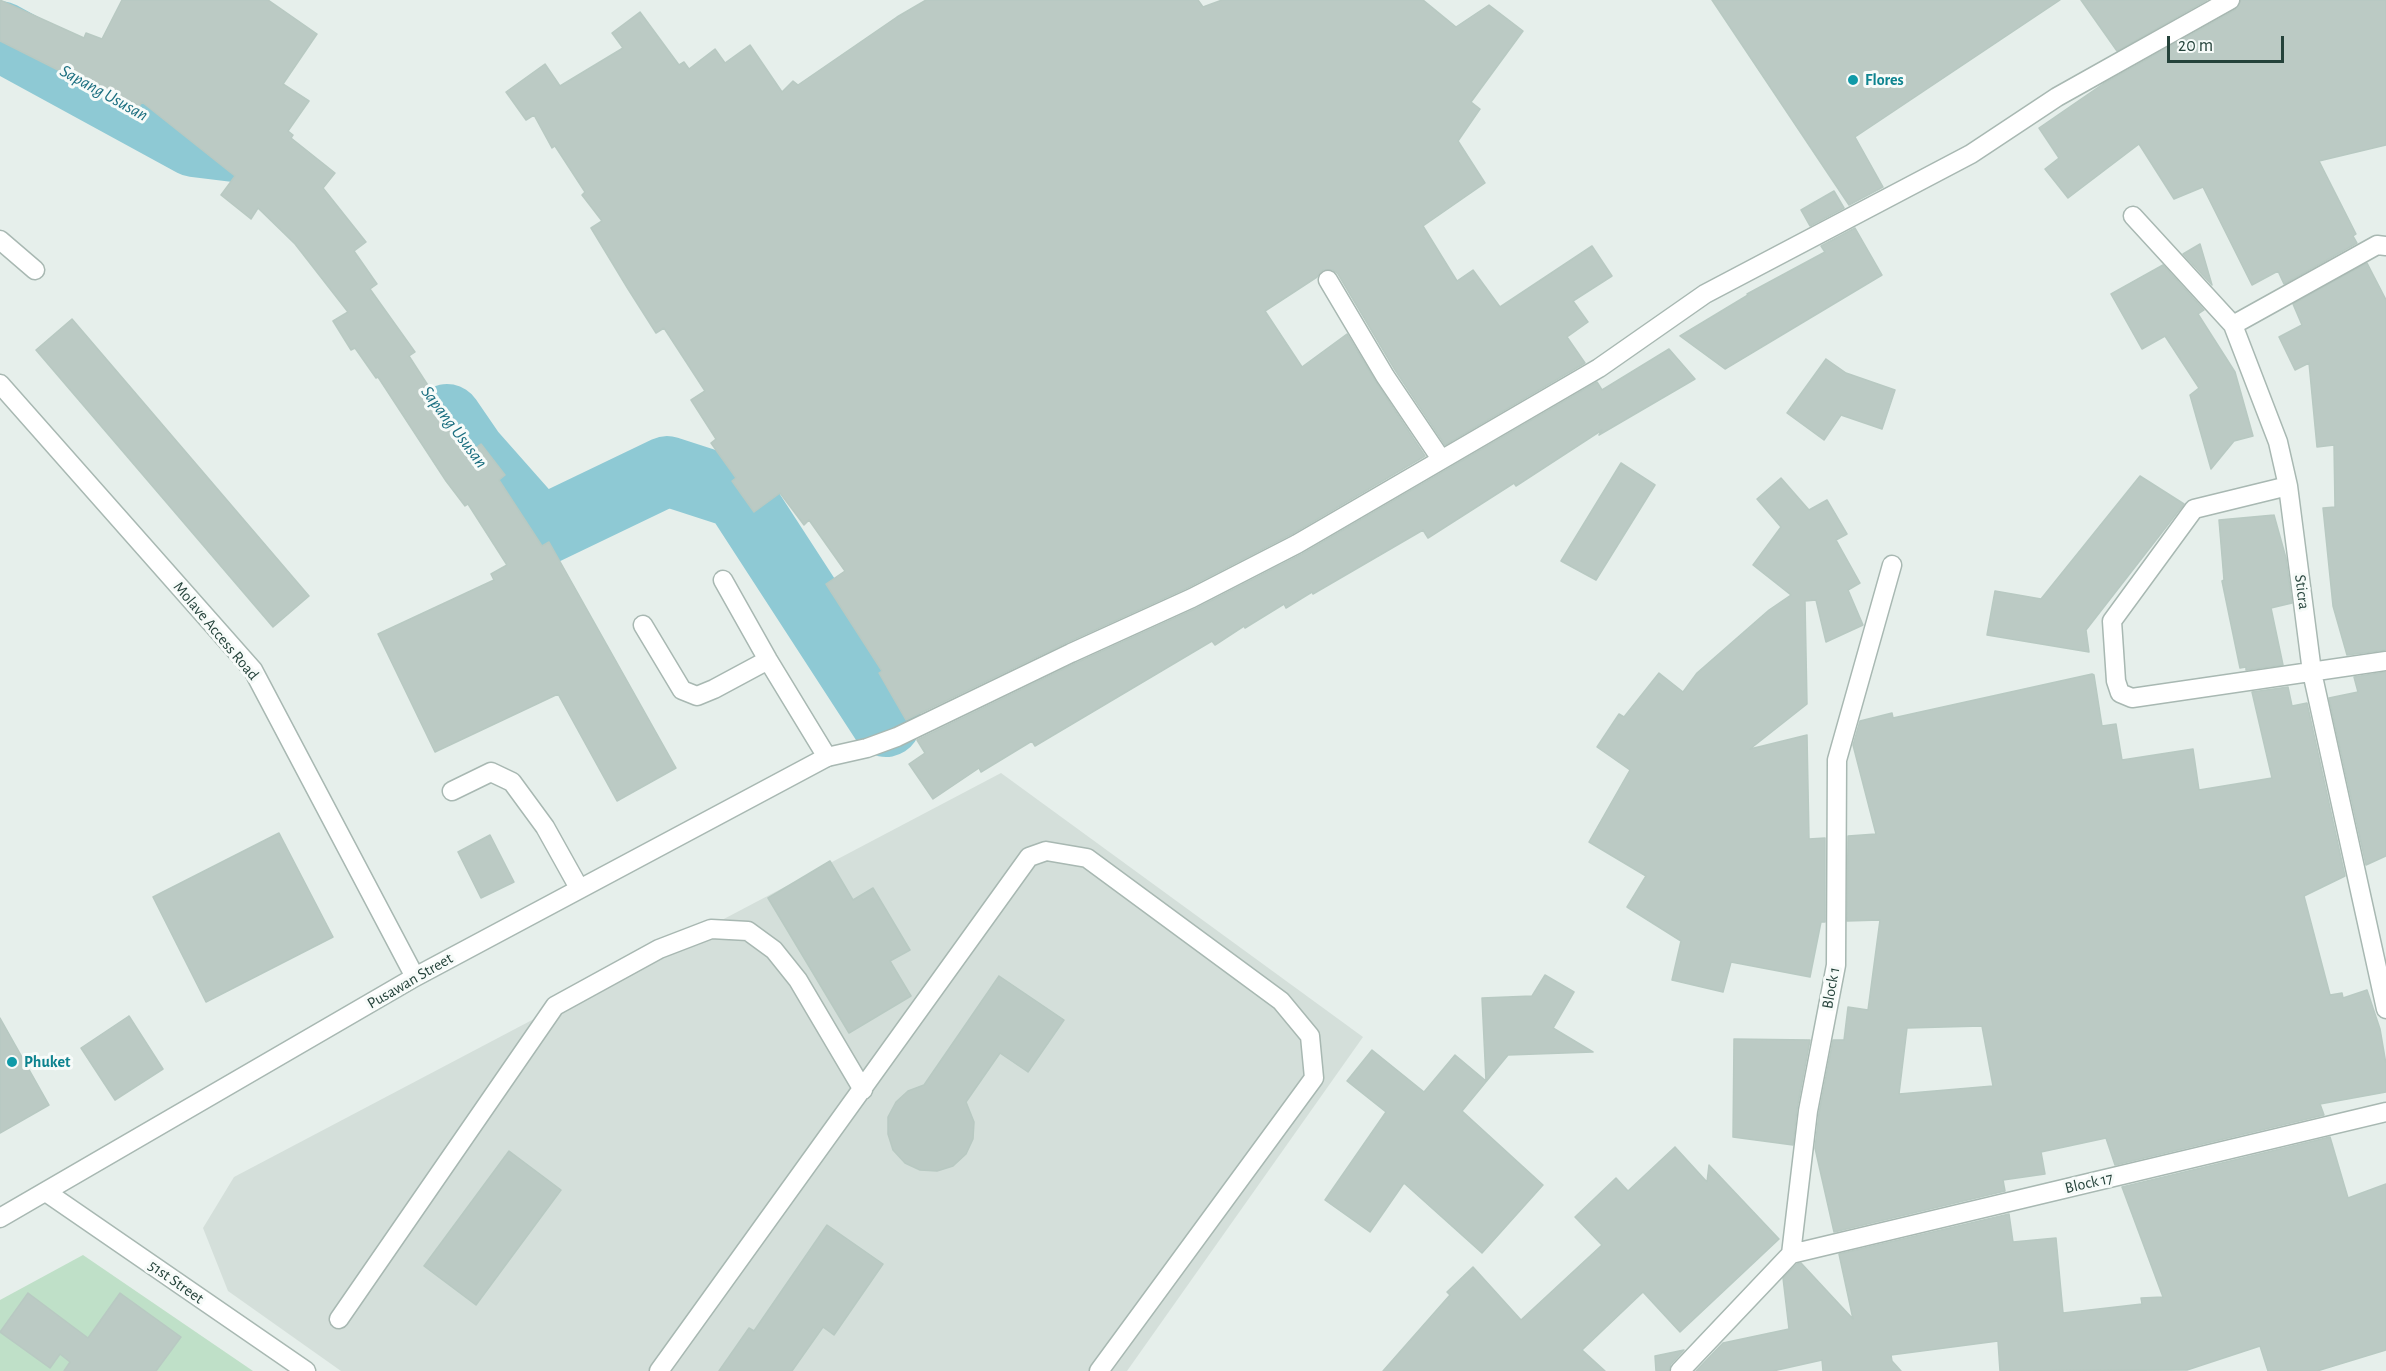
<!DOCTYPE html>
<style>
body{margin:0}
#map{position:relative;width:2386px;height:1371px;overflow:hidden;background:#e6efeb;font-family:"Alegreya Sans",sans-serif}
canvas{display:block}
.scale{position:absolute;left:2167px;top:36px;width:117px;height:27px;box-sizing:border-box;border:3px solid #24423a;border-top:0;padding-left:8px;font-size:18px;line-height:21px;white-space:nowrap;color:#24423a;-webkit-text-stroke:4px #f7fbf9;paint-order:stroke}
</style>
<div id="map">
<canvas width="2386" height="1371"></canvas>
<div class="scale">20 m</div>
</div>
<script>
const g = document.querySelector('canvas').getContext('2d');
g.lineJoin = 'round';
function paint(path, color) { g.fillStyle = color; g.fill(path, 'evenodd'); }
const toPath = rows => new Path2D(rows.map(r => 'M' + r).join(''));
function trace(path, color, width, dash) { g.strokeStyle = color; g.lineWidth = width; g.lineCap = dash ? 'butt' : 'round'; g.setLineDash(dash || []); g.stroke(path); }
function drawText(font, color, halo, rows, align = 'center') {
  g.font = font + ' "Alegreya Sans",sans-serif'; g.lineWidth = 6; g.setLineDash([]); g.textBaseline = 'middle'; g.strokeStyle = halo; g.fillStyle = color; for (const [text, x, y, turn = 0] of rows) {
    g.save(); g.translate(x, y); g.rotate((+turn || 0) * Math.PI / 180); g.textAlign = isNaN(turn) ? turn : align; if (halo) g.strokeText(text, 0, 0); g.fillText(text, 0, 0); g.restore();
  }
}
const built = toPath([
 [1001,773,1363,1037,1127,1371,341,1371,228,1291,203,1228,234,1177]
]);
const green = toPath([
 [83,1255,253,1371,0,1371,0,1300]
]);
const river = toPath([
 [0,36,194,142,251,149,270,176],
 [447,419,471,454,540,532,667,471,738,494,886,722]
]);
const building = toPath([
 [0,0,84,38,86,33,102,39,122,0,268,0,317,34,283,84,309,101,288,131,293,135,291,138,335,173,323,188,366,242,354,251,377,284,370,289,415,352,409,356,471,452,481,444,505,475,499,480,542,546,549,542,676,768,617,801,558,694,435,752,378,634,494,580,491,574,507,565,468,504,465,506,446,481,378,377,376,378,355,348,351,350,333,321,348,312,295,244,258,208,251,219,221,195,235,176,142,102,138,108,115,94,68,75,0,41,0,0],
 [926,0,1198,0,1203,7,1222,0,1423,0,1456,27,1489,5,1523,31,1471,102,1480,109,1458,141,1485,183,1423,226,1457,281,1473,270,1500,307,1592,246,1612,276,1573,301,1588,322,1567,337,1585,363,1445,445,1395,370,1338,274,1333,270,1323,270,1317,277,1265,311,1302,367,1347,334,1376,382,1425,456,1292,534,1187,588,1066,643,906,720,879,673,882,671,826,584,845,571,809,520,804,525,780,493,754,512,732,481,736,478,711,443,716,439,691,400,705,391,664,328,656,333,628,289,591,228,602,221,582,195,585,192,555,146,552,148,534,115,526,120,506,92,545,64,560,86,623,48,612,33,640,12,679,65,684,62,689,69,715,49,725,63,750,45,782,92,793,81,798,85,897,17,926,0],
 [1712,0,2060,0,1855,137,1883,187,1849,205,1712,0],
 [2081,0,2207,0,2117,51,2081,0],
 [2241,0,2386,0,2386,145,2319,161,2356,234,2353,236,2357,243,2284,284,2278,271,2252,285,2203,187,2174,199,2139,144,2068,198,2045,169,2059,158,2039,128,2103,84,2235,10,2241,0],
 [1834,191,1844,208,1810,226,1801,210,1834,191],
 [1855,228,1882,275,1725,369,1680,336,1748,295,1747,294,1825,252,1821,246,1855,228],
 [2200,244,2212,285,2183,254,2200,244],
 [2367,263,2386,300,2386,650,2347,655,2333,606,2323,508,2335,507,2334,445,2317,447,2309,363,2295,370,2279,337,2302,325,2293,304,2367,263],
 [2163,265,2204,310,2198,314,2235,372,2253,436,2234,441,2211,469,2190,395,2199,388,2165,336,2142,349,2111,294,2163,265],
 [72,319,309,596,273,627,36,350,72,319],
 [1669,349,1695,379,1599,435,1602,430,1516,486,1514,483,1428,538,1423,530,1313,594,1312,592,1286,608,1284,604,1245,628,1244,626,1215,645,1212,641,1035,746,1032,741,981,772,979,768,933,799,909,764,925,753,917,740,1076,663,1197,608,1302,554,1597,382,1602,390,1669,349],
 [1826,359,1846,373,1895,390,1882,429,1841,415,1824,440,1787,413,1826,359],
 [1621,463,1655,485,1596,580,1561,561,1621,463],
 [2140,476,2184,504,2086,630,2089,652,1987,635,1995,591,2041,599,2140,476],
 [1781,478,1809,510,1827,500,1847,534,1836,540,1860,583,1848,590,1863,625,1826,642,1816,600,1805,601,1807,704,1750,749,1807,735,1809,839,1825,838,1825,922,1821,922,1810,977,1731,962,1723,992,1672,980,1681,941,1627,907,1646,876,1589,842,1630,770,1597,747,1619,714,1624,717,1659,673,1683,692,1697,673,1769,610,1791,595,1753,565,1781,527,1757,499,1781,478],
 [2274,515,2286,558,2292,603,2271,608,2283,665,2246,670,2246,667,2240,668,2222,581,2224,580,2219,520,2274,515],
 [2386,672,2386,856,2366,865,2329,698,2358,692,2354,677,2386,672],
 [2092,674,2094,675,2102,726,2116,724,2122,760,2193,749,2199,790,2272,778,2252,692,2288,687,2292,706,2307,703,2345,876,2304,896,2330,995,2342,993,2343,998,2367,990,2380,1029,2386,1064,2386,1092,2320,1104,2324,1115,2115,1165,2106,1138,2041,1152,2045,1174,2003,1180,2005,1191,1834,1232,1815,1148,1819,1113,1833,1040,1844,1040,1848,1007,1868,1010,1880,920,1847,921,1848,836,1876,834,1853,745,1860,721,1892,713,1893,718,2092,674],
 [1982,1026,1993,1086,1899,1094,1907,1028,1982,1026],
 [279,833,333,937,206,1002,153,897,279,833],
 [490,835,514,882,481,898,458,852,490,835],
 [830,861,853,900,873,888,910,950,890,961,911,996,849,1033,768,898,830,861],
 [1545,975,1574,992,1553,1028,1593,1052,1508,1055,1462,1111,1543,1185,1482,1253,1404,1183,1370,1232,1325,1200,1386,1112,1347,1081,1372,1050,1424,1092,1455,1055,1486,1081,1482,998,1532,996,1545,975],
 [999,976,1064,1020,1028,1072,1000,1053,966,1102,974,1122,973,1139,966,1154,953,1166,937,1171,920,1170,905,1163,893,1150,888,1134,888,1117,896,1102,908,1091,924,1085,999,976],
 [129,1016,163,1069,115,1100,81,1048,129,1016],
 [0,1018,49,1105,0,1133,0,1018],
 [1734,1039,1810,1040,1797,1109,1793,1145,1733,1137,1734,1039],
 [2330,1137,2348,1198,2386,1184,2386,1350,2317,1371,2268,1371,2260,1346,2187,1370,2000,1371,1998,1341,1891,1355,1892,1361,1901,1371,1823,1371,1822,1360,1773,1371,1696,1371,1723,1343,1789,1329,1783,1278,1797,1264,1801,1263,1853,1319,1839,1254,2009,1214,2013,1242,2056,1238,2063,1313,2142,1304,2141,1298,2163,1297,2122,1187,2330,1137],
 [1675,1147,1707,1182,1709,1165,1779,1239,1680,1332,1643,1292,1582,1350,1605,1371,1383,1371,1450,1295,1447,1292,1473,1267,1521,1320,1602,1245,1575,1217,1616,1178,1628,1191,1675,1147],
 [509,1151,561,1190,476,1305,424,1266,509,1151],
 [827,1225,883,1264,834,1335,823,1327,792,1371,719,1371,749,1328,754,1331,827,1225],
 [28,1293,88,1338,120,1293,181,1337,156,1371,64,1371,70,1362,60,1354,50,1368,0,1332,28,1293],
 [1684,1350,1671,1364,1669,1371,1656,1371,1655,1356,1684,1350]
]);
const service = toPath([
 [0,240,35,270],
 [723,580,768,660,827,757],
 [643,625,682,690,697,696,714,689,768,660],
 [452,791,491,772,512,782,545,827,579,888],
 [339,1319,555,1006,659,949,711,929,748,931,774,950,798,980,863,1090],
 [659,1371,1029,857,1046,851,1087,858,1281,1001,1310,1036,1314,1078,1099,1371]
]);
const minor = toPath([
 [2133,216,2233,325,2278,442,2288,486,2312,672,2386,1009],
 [1328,280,1385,376,1441,459],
 [2233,325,2377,245,2386,246],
 [0,384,253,670,415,977],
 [2288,486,2194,509,2112,621,2116,681,2120,693,2132,698,2386,661],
 [46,1192,306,1371],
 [0,1218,415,977,827,757,867,748,897,737,1071,653,1192,598,1297,544,1599,368,1705,294,1971,154,2057,97,2230,0],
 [1791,1254,2386,1112],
 [1680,1371,1791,1254,1808,1111,1836,965,1837,760,1892,565]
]);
const markers = [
 [1853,80,6,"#0f9aa8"],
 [12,1062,6,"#0f9aa8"]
];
const cultureNames = [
 ["Flores",1865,80],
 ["Phuket",24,1062]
];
const streetNames = [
 ["Sticra",2302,592,83],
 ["Molave Access Road",216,631,50],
 ["Pusawan Street",410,981,-30],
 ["Block 1",1831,988,-80],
 ["Block 17",2089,1183,-13],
 ["51st Street",176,1282,35]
];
const waterNames = [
 ["Sapang Ususan",104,93,29],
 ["Sapang Ususan",454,427,53]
];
paint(built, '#d4dfda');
paint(green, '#bfe0c8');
trace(river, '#8ec9d4', 70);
paint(building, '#bbcac4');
trace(building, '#b8c9c2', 1.5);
trace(service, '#a8b8b2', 21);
trace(minor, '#a8b8b2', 21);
trace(service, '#fff', 18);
trace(minor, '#fff', 18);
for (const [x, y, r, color] of markers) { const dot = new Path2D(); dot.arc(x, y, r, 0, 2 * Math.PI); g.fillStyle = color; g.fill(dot); trace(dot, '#f7fbf9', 2); }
drawText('bold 16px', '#0d838f', '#f7fbf9', cultureNames, 'left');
drawText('16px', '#24423a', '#f7fbf9', streetNames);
drawText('italic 18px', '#1c6f80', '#f7fbf9', waterNames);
</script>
